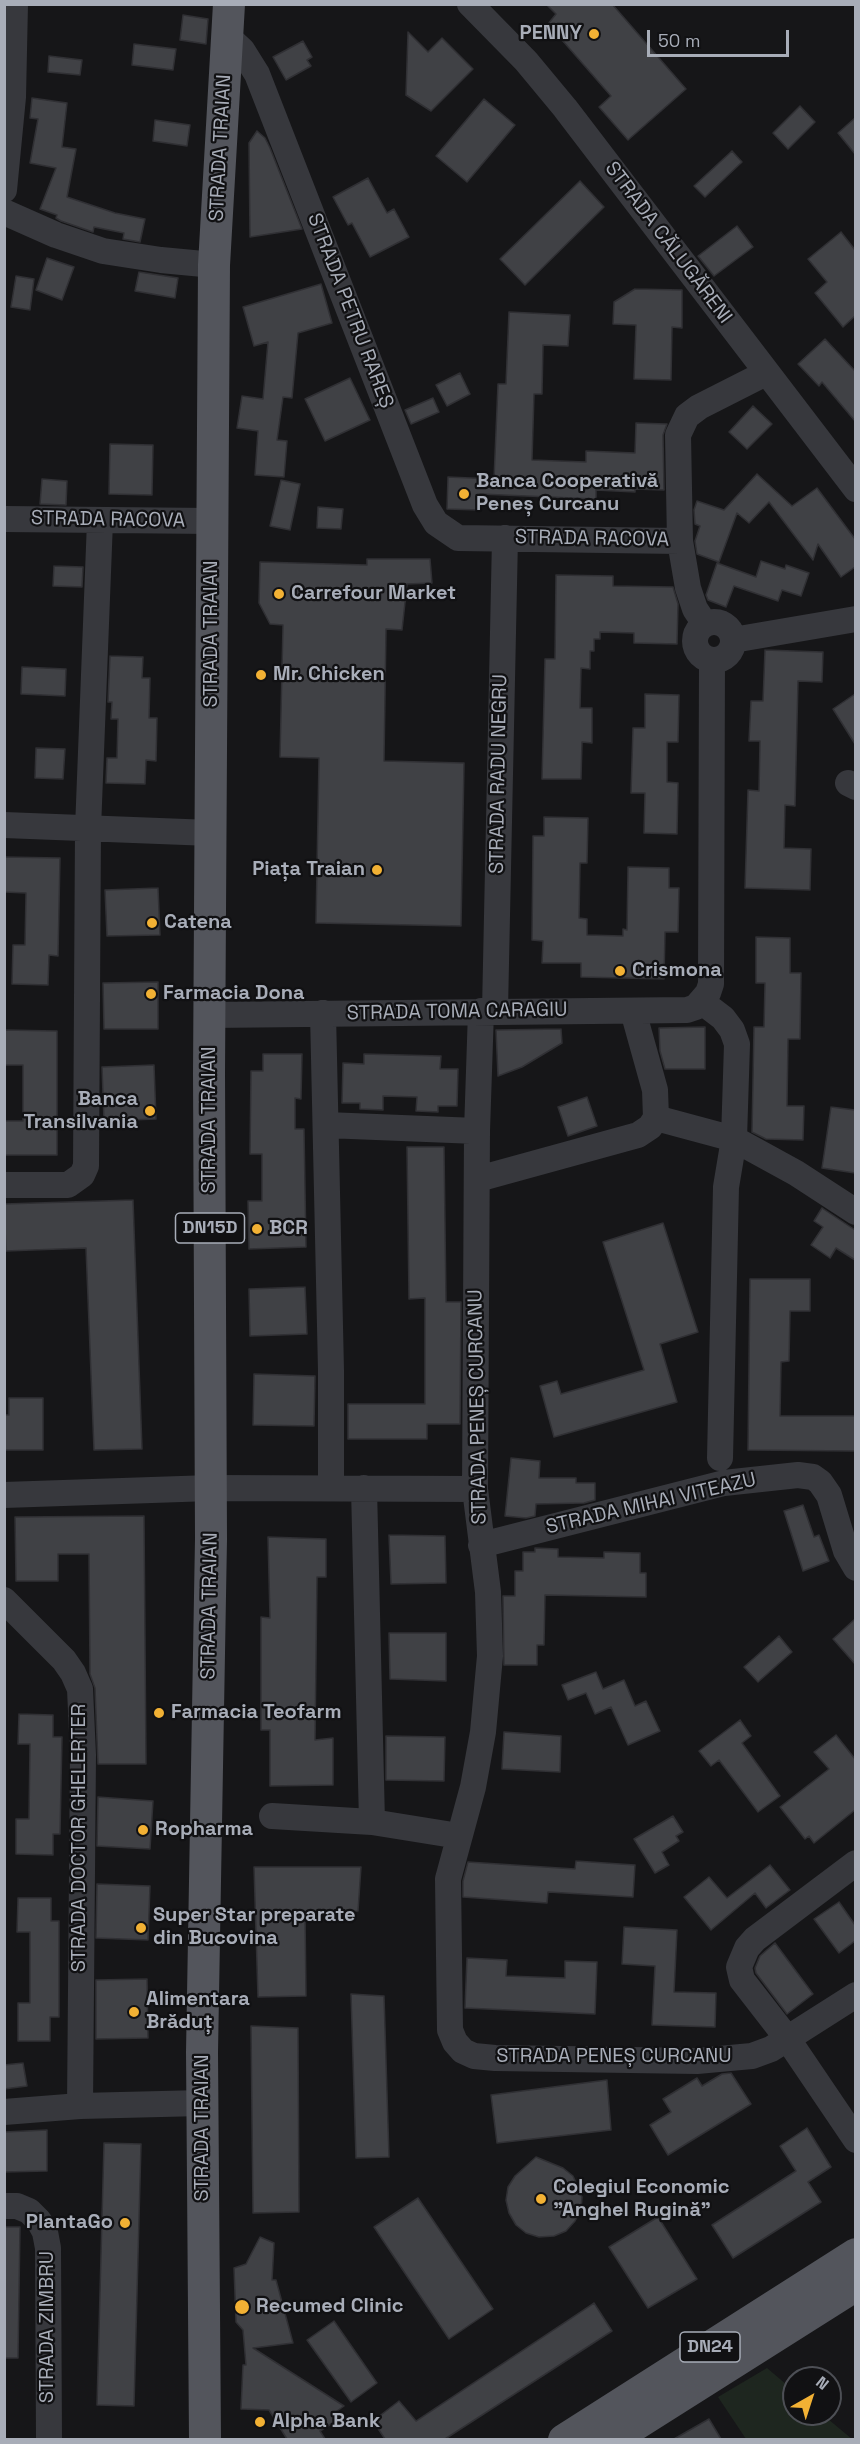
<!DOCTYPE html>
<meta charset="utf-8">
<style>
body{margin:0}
#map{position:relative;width:860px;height:2444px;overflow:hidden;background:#161618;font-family:"Space Grotesk",sans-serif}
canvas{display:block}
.frame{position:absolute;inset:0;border:6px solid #a8adb8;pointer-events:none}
.north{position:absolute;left:782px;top:2366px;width:60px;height:60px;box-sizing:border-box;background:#111113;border:2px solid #4d4f55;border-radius:50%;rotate:39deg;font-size:16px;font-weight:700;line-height:24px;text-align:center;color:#a8adb8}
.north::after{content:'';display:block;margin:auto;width:21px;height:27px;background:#f2b134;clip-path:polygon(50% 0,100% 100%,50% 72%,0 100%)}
.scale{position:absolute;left:647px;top:30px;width:142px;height:27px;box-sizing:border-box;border:3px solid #a8adb8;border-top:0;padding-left:8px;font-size:18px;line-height:21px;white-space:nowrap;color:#a8adb8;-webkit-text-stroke:4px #111113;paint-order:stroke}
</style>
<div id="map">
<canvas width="860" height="2444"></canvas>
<div class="frame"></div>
<div class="north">N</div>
<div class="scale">50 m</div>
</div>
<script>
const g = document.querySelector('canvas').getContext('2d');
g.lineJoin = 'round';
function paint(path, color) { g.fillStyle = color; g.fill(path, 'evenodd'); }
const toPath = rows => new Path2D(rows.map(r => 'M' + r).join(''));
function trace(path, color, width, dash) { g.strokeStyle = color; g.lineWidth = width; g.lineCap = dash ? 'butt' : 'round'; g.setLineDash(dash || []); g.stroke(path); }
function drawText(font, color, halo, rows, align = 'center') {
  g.font = font + ' "Space Grotesk",sans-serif'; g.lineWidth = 4.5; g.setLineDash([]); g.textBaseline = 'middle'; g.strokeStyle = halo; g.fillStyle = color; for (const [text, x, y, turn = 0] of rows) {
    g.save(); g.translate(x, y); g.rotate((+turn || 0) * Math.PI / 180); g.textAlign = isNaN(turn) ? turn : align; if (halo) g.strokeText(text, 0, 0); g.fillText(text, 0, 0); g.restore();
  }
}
const green = toPath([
 [767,2368,794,2391,794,2414,822,2414,852,2439,746,2439,718,2397]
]);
const building = toPath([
 [546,4,612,4,686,89,628,140,599,107,611,96,548,24,556,14,546,4],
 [183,15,208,19,206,44,180,40,183,15],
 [408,32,428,52,442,38,473,69,431,111,406,95,408,32],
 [303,41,312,57,307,60,311,66,286,80,273,57,303,41],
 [134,44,176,49,173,70,132,65,134,44],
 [49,56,82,60,80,75,48,72,49,56],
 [32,98,67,103,62,147,76,149,67,197,115,213,145,219,140,242,123,239,124,233,94,227,93,232,61,221,56,218,57,215,40,209,56,168,30,163,38,119,30,118,32,98],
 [484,99,515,125,467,182,436,156,484,99],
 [800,106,815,122,788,149,773,133,800,106],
 [855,118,855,154,838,133,855,118],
 [155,120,190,125,187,146,153,141,155,120],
 [257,131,265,138,270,148,302,229,250,237,249,143,257,131],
 [732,151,742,162,705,197,694,186,732,151],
 [368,178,387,213,394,209,409,237,370,257,352,223,348,225,333,197,368,178],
 [580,181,604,207,525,285,500,259,580,181],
 [737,226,753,247,714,276,698,256,737,226],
 [841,232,855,250,855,316,843,327,815,293,827,282,808,259,841,232],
 [47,258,74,267,62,300,36,290,47,258],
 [139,272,178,278,175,298,135,291,139,272],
 [16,276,34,279,30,310,11,307,16,276],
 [321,284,332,323,298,333,292,398,283,397,277,440,287,441,284,477,255,475,258,431,237,428,242,396,263,399,268,342,254,346,243,307,321,284],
 [635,289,682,290,682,328,672,327,671,380,634,379,636,325,613,324,614,302,635,289],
 [509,312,570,315,568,346,543,345,542,394,534,394,532,460,586,462,586,451,635,453,636,423,667,424,663,435,664,490,635,489,635,492,596,490,596,499,480,494,479,510,447,509,448,477,494,479,498,384,506,384,509,312],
 [825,339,855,371,855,421,822,382,819,386,798,364,825,339],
 [460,373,470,394,447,406,436,385,460,373],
 [350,378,370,420,325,441,305,399,350,378],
 [433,398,439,412,411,424,405,410,433,398],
 [753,406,772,424,747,449,729,432,753,406],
 [110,444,153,445,152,495,109,494,110,444],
 [757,474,792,506,817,488,855,539,855,567,841,577,818,544,813,560,769,502,749,523,737,513,719,562,697,554,695,541,700,526,695,524,694,510,697,501,724,510,757,474],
 [42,479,67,481,66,505,40,504,42,479],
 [281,480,300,484,290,530,270,526,281,480],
 [318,507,343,509,341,529,317,528,318,507],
 [367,559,430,559,432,583,407,584,402,630,386,629,384,761,464,763,461,926,316,923,319,758,280,757,283,625,270,624,259,603,260,562,367,565,367,559],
 [761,561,785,569,786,565,809,573,801,596,782,590,778,601,734,586,726,607,708,600,706,595,717,563,756,577,761,561],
 [54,566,83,567,82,587,53,586,54,566],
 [556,575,613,576,613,586,673,587,678,604,677,644,634,643,634,633,600,632,600,639,594,639,594,651,590,651,590,669,581,668,580,708,592,708,592,743,582,742,581,779,542,779,545,659,555,659,556,575],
 [765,650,823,652,822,682,798,681,795,806,785,805,784,848,811,849,810,890,745,888,748,790,759,791,760,741,749,741,751,701,763,701,765,650],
 [110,656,143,657,142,678,150,678,149,718,157,718,156,761,146,760,145,784,106,783,107,758,117,758,118,719,111,719,112,702,108,702,110,656],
 [22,667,66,669,65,696,21,694,22,667],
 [645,694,679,695,678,742,667,742,667,782,678,783,677,834,644,833,645,793,631,793,633,728,645,728,645,694],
 [855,694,855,744,833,709,855,694],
 [36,748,65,749,63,779,35,778,36,748],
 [544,817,588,818,587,863,580,863,579,918,587,919,587,935,623,936,623,929,627,930,628,867,669,868,669,888,679,888,678,932,665,932,664,979,581,977,581,963,542,963,543,941,532,940,533,836,544,836,544,817],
 [4,857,60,858,58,956,49,955,48,985,12,984,13,945,25,945,26,893,4,892,4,857],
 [158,888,160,935,107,936,105,890,158,888],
 [756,937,790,938,790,973,801,973,800,1039,788,1039,787,1106,804,1106,803,1140,766,1139,752,1132,754,1027,764,1027,765,983,756,983,756,937],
 [158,982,158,1029,104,1029,103,983,158,982],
 [705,1027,705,1069,665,1069,660,1051,659,1028,705,1027],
 [561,1029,562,1043,522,1067,498,1076,496,1030,561,1029],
 [5,1030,57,1031,57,1155,5,1155,5,1121,23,1121,23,1065,5,1065,5,1030],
 [263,1054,302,1054,301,1099,295,1098,295,1129,304,1129,306,1247,249,1249,248,1201,262,1201,262,1154,250,1154,251,1071,263,1071,263,1054],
 [364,1054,441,1056,440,1069,458,1069,457,1106,438,1106,438,1112,416,1111,417,1097,383,1096,383,1110,360,1109,360,1103,342,1103,343,1063,364,1064,364,1054],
 [154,1065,156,1119,104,1121,102,1067,154,1065],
 [587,1097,597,1126,568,1136,558,1107,587,1097],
 [831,1107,855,1110,855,1173,822,1168,831,1107],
 [407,1147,444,1147,446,1302,461,1302,460,1424,427,1424,427,1439,348,1439,348,1404,425,1404,425,1298,409,1299,407,1147],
 [133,1200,142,1449,94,1450,86,1248,6,1251,4,1204,133,1200],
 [822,1208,855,1230,855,1260,836,1248,830,1258,811,1245,823,1227,814,1221,822,1208],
 [663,1223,698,1332,660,1344,677,1402,554,1437,540,1386,557,1381,561,1394,644,1370,603,1242,663,1223],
 [750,1279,810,1279,810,1311,790,1311,789,1361,781,1362,780,1416,855,1416,855,1451,748,1450,750,1279],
 [305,1287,307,1334,250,1336,249,1289,305,1287],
 [254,1374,315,1376,314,1426,253,1425,254,1374],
 [9,1398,43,1398,43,1450,4,1450,4,1415,9,1415,9,1398],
 [511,1458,540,1461,539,1478,576,1478,576,1483,595,1483,595,1500,584,1503,536,1504,535,1516,526,1518,505,1516,511,1458],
 [803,1505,814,1537,819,1535,829,1561,803,1571,784,1511,803,1505],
 [144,1516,146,1764,98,1764,95,1688,90,1674,89,1554,58,1554,58,1581,16,1581,15,1517,144,1516],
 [389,1535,445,1536,446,1583,391,1584,389,1535],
 [268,1537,326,1539,326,1577,317,1577,315,1740,333,1738,333,1785,270,1786,270,1730,261,1730,261,1617,270,1618,268,1537],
 [535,1548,558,1549,558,1557,604,1558,604,1552,640,1553,640,1573,646,1573,646,1597,545,1595,544,1645,537,1645,537,1665,504,1665,503,1596,515,1596,515,1571,523,1571,523,1552,535,1552,535,1548],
 [855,1619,855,1664,833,1639,855,1619],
 [389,1633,446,1633,446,1681,390,1679,389,1633],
 [779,1636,792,1652,758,1682,744,1667,779,1636],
 [596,1672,603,1689,624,1680,635,1706,646,1701,660,1731,628,1745,611,1707,595,1714,586,1693,568,1700,562,1685,596,1672],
 [19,1714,53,1715,53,1737,62,1737,60,1834,53,1834,53,1855,16,1854,16,1819,29,1819,30,1744,18,1744,19,1714],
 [740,1720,751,1736,742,1743,780,1796,758,1812,719,1760,711,1766,699,1751,740,1720],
 [504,1732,561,1736,560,1772,502,1769,504,1732],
 [836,1735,855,1759,855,1810,814,1843,809,1836,805,1839,780,1807,829,1769,814,1752,836,1735],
 [386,1736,445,1737,444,1781,386,1780,386,1736],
 [98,1797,153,1801,150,1849,97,1846,98,1797],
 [673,1816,683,1832,676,1836,679,1841,662,1852,669,1865,655,1873,634,1839,673,1816],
 [576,1861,635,1865,633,1897,548,1892,547,1903,463,1897,463,1881,468,1862,575,1869,576,1861],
 [770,1865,790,1890,766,1908,755,1893,711,1930,684,1897,709,1877,727,1898,770,1865],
 [254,1867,361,1867,358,1911,305,1914,306,1996,258,1997,254,1867],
 [97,1884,150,1886,148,1940,96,1938,97,1884],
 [18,1898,51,1898,51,1921,59,1921,59,2017,50,2017,50,2041,18,2041,18,2003,30,2003,30,1932,17,1932,18,1898],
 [839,1902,855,1925,855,1941,839,1953,814,1919,839,1902],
 [624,1927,677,1930,674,1992,716,1993,715,2027,652,2025,655,1966,622,1964,624,1927],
 [775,1943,813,1994,787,2014,756,1973,755,1968,760,1956,775,1943],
 [467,1958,507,1960,506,1976,565,1978,565,1961,597,1962,595,2014,465,2008,467,1958],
 [147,1979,148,2038,96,2039,96,1980,147,1979],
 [351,1994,384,1996,389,2157,356,2158,351,1994],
 [251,2026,298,2028,299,2212,253,2213,251,2026],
 [23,2063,27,2086,4,2089,4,2065,23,2063],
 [731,2073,751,2104,668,2155,650,2125,671,2112,663,2099,697,2078,702,2086,722,2074,731,2073],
 [607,2080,611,2130,497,2143,491,2095,607,2080],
 [807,2128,831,2167,808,2182,821,2202,733,2258,712,2225,796,2171,780,2146,807,2128],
 [47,2130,47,2171,4,2172,4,2132,47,2130],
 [104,2143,141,2144,134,2406,97,2405,104,2143],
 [536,2157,563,2168,573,2176,582,2197,581,2210,575,2221,566,2231,554,2236,539,2237,526,2233,516,2225,509,2213,506,2200,508,2187,515,2176,536,2157],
 [418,2198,493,2309,449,2339,374,2227,418,2198],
 [658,2217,697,2279,648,2308,609,2247,658,2217],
 [4,2227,20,2227,18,2358,4,2358,4,2227],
 [260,2237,274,2243,272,2280,276,2280,293,2343,253,2348,344,2406,333,2414,336,2421,320,2431,325,2439,287,2439,269,2410,241,2409,243,2365,246,2365,243,2330,236,2322,234,2268,246,2264,260,2237],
 [594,2303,612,2331,445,2439,385,2439,373,2421,399,2401,416,2421,594,2303],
 [334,2321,377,2383,351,2402,307,2340,334,2321],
 [709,2419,721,2439,674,2439,709,2419]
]);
const minor = toPath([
 [470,4,526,61,565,108,856,489],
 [228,37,242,50,257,74,425,505,436,523,458,538,680,541],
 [4,190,13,97,15,4],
 [4,212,56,235,103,251,161,260,214,265],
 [4,519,212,521],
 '695 641a19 19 0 1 1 38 0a19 19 0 1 1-38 0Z',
 [705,624,695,609,688,588,680,541,678,435,687,416,699,407,766,373],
 [733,640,856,619],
 [848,783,856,787],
 [4,825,211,833],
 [702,1002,723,1018,732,1030,737,1044,734,1139,726,1187,720,1458],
 [495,1010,505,538],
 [481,1011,477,1131,475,1489,488,1592,490,1656,483,1732,473,1787,448,1879,450,2030,455,2042,463,2051,474,2056,495,2058,697,2061,752,2056,771,2049,856,1995],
 [323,1013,331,1371,331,1488],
 [210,1015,687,1010,696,1007,708,993,711,984,712,660],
 [656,1118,734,1139,796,1173,856,1212],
 [326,1125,477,1131],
 [478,1179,638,1135,650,1127,656,1118,655,1090,633,1011],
 [4,1185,68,1185,82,1175,86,1166,88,829,100,521],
 [364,1488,372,1822],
 [4,1495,211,1488,475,1489],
 [481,1545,724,1483,798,1475,813,1477,820,1482,829,1495,846,1551,856,1568],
 [4,1600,64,1660,73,1673,80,1689,83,1755,80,2106],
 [272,1816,372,1822,459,1836],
 [856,1863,755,1939,747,1948,739,1967,742,1980,787,2038,856,2140],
 [4,2112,80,2106,202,2103],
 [4,2206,17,2206,29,2211,39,2221,45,2232,48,2248,49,2440]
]);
const major = toPath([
 [205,2440,202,2052,211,1539,209,1073,214,265,229,4],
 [564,2440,856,2254],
 [611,2440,856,2285]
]);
const markers = [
 [594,34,6,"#f2b134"],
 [464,494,6,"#f2b134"],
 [279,594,6,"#f2b134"],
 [261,675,6,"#f2b134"],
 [377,870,6,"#f2b134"],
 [152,923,6,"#f2b134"],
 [620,971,6,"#f2b134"],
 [151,994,6,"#f2b134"],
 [150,1111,6,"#f2b134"],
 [257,1229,6,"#f2b134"],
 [159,1713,6,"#f2b134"],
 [143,1830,6,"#f2b134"],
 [141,1928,6,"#f2b134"],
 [134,2012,6,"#f2b134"],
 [541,2199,6,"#f2b134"],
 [125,2223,6,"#f2b134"],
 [242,2307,8,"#f2b134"],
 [260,2422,6,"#f2b134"]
];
const shields = [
 [210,1228,69],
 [710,2347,60]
];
const shieldNames = [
 ["DN15D",210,1228],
 ["DN24",710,2347]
];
const poiNames = [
 ["PENNY",582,34,"right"],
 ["Banca Cooperativă",476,482],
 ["Peneș Curcanu",476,505],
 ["Carrefour Market",291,594],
 ["Mr. Chicken",273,675],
 ["Piața Traian",365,870,"right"],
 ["Catena",164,923],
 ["Crismona",632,971],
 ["Farmacia Dona",163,994],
 ["Banca",138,1100,"right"],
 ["Transilvania",138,1123,"right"],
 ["BCR",269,1229],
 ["Farmacia Teofarm",171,1713],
 ["Ropharma",155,1830],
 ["Super Star preparate",153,1916],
 ["din Bucovina",153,1939],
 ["Alimentara",146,2000],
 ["Brăduț",146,2023],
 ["Colegiul Economic",553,2188],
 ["\"Anghel Rugină\"",553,2211],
 ["PlantaGo",113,2223,"right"],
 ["Recumed Clinic",256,2307],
 ["Alpha Bank",272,2422]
];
const streetNames = [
 ["STRADA TRAIAN",221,148,-87],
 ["STRADA CĂLUGĂRENI",668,243,53],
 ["STRADA PETRU RAREȘ",350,311,69],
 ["STRADA RACOVA",108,520,1],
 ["STRADA RACOVA",592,539,1],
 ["STRADA TRAIAN",212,634,-90],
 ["STRADA RADU NEGRU",499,774,-89],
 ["STRADA TOMA CARAGIU",457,1012,-1],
 ["STRADA TRAIAN",210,1120,-90],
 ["STRADA PENEȘ CURCANU",478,1407,-91],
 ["STRADA MIHAI VITEAZU",651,1504,-13],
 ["STRADA TRAIAN",210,1606,-89],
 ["STRADA DOCTOR GHELERTER",80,1838,-90],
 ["STRADA PENEȘ CURCANU",614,2057],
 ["STRADA TRAIAN",203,2128,-90],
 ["STRADA ZIMBRU",48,2327,-90]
];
paint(green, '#1e261f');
paint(building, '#404145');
trace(building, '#303034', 1.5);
trace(minor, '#37383d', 26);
trace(major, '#53555c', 32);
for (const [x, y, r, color] of markers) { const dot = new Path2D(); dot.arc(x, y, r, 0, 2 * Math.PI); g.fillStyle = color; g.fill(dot); trace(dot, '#111113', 2); }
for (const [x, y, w] of shields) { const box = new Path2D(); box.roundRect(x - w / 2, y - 15, w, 30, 4.5); g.fillStyle = '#111113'; g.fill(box); trace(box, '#a8adb8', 1.5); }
drawText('bold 18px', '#a8adb8', null, shieldNames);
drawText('bold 20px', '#a8adb8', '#111113', poiNames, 'left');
drawText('20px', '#a8adb8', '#111113', streetNames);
</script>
